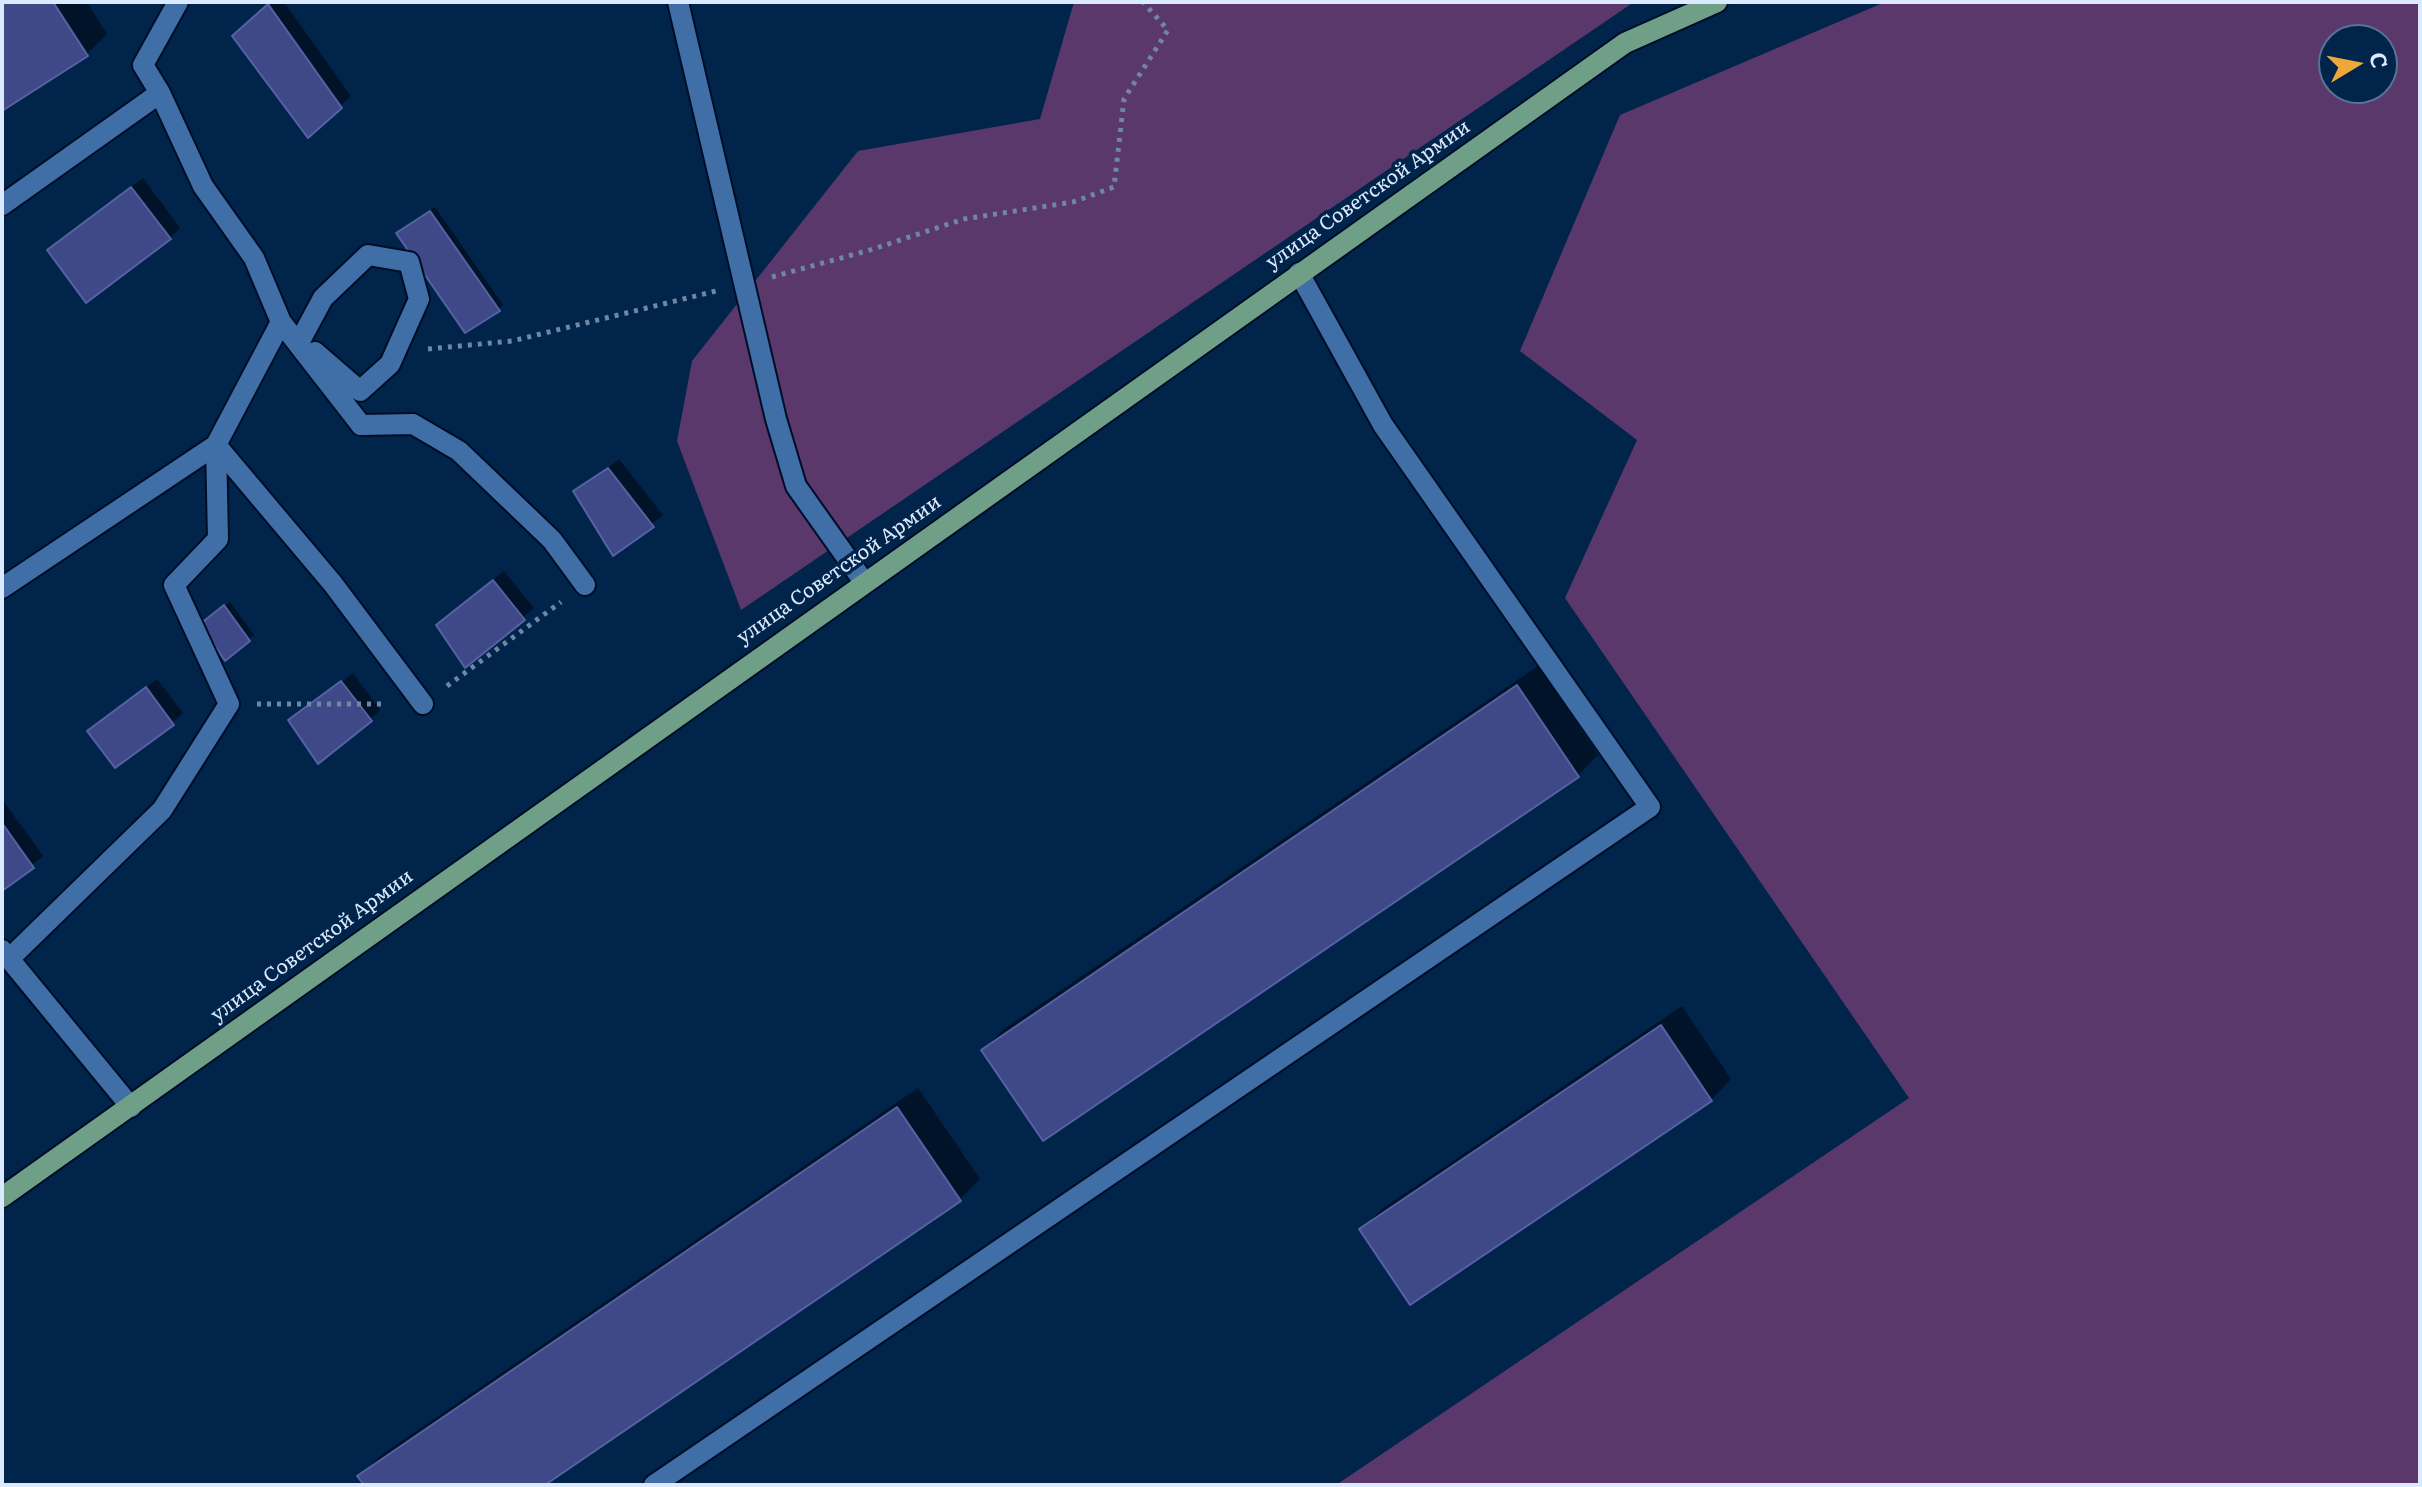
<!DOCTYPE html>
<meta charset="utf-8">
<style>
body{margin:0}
#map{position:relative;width:2422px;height:1487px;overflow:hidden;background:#01244b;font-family:Literata,serif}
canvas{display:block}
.frame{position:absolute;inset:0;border:4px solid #dbeafe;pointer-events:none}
.north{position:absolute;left:2318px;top:24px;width:80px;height:80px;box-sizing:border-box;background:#01244b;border:2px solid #587393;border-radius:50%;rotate:80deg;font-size:22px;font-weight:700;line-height:32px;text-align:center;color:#dbeafe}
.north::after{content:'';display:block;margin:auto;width:28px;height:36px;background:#eda83b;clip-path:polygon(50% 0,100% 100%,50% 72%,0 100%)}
</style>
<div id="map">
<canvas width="2422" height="1487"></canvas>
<div class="frame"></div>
<div class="north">С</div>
</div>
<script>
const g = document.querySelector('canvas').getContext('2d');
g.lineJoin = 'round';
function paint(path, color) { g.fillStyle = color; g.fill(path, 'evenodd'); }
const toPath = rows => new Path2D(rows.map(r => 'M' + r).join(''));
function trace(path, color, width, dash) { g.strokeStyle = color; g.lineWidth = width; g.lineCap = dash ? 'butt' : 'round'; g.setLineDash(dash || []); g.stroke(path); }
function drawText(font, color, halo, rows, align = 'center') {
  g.font = font + ' Literata,serif'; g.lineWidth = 7; g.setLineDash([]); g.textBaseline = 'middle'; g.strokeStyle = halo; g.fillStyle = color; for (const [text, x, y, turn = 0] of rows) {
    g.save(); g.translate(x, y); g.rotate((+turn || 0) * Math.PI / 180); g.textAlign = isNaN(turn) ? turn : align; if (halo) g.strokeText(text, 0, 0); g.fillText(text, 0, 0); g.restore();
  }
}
const green = toPath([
 [1074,2,1634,2,741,610,677,441,692,361,858,151,1040,119],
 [1885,2,2420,2,2420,1485,1336,1485,1909,1098,1565,598,1637,440,1520,351,1620,115],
 [2334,40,2382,40,2382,88,2334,88]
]);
const shadow = toPath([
 [2,2,87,2,107,34,87,54,2,109],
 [271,2,284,2,351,96,309,135,245,26],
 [143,178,180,228,170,238,49,251],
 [435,207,503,305,498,309,403,229],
 [619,459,663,515,614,553,576,492],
 [504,571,534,608,465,665,438,625],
 [230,602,254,635,225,658,207,620],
 [1538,666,1598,755,1578,775,983,1050,1004,1029],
 [353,673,380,710,370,720,291,721],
 [157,679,183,713,172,723,90,732],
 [2,799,43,856,2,889],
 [1682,1006,1731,1079,1711,1100,1362,1229,1382,1209],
 [918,1088,980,1179,960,1199,542,1485,366,1485,360,1476,380,1456]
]);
const building = toPath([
 [2,2,53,2,88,56,2,111,2,2],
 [268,4,342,108,308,138,232,36,268,4],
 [131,187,171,239,86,303,47,250,131,187],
 [430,211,500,311,465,333,396,233,430,211],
 [608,468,654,527,613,556,573,491,608,468],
 [493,580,525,620,465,668,436,625,493,580],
 [224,605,250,641,225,661,200,624,224,605],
 [341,681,372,721,318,764,288,720,341,681],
 [1517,685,1579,777,1043,1141,981,1050,1517,685],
 [146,687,174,725,115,768,87,731,146,687],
 [2,823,34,868,2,891,2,823],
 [1661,1025,1712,1101,1410,1305,1359,1229,1661,1025],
 [897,1107,961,1201,545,1485,364,1485,357,1476,897,1107]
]);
const path = toPath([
 [772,277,870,250,964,219,1073,202,1114,187,1124,99,1168,30,1143,2],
 [428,349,512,341,716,291],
 [447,686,561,602],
 [257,704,387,704]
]);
const minor = toPath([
 [678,2,776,419,796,486,864,582],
 [2,205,160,93,143,65,178,2],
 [281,322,361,425,413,424,459,451,552,540,585,585],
 [301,339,323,298,368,255,409,262,419,299,390,364,360,391,315,352],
 [216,445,333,584,423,704],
 [2,588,216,445,281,322,254,258,203,186,160,93],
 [2,950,131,1107],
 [9,959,162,810,229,704,174,585,218,539,216,445],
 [654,1485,1650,807,1383,425,1299,273]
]);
const major = toPath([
 [2,1197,1625,43,1717,2]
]);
const streetNames = [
 ["улица Советской Армии",1368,195,-35],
 ["улица Советской Армии",839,570,-35],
 ["улица Советской Армии",312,946,-36]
];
paint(green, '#5b386b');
paint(shadow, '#0007');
paint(building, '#404988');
trace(building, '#5762a4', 2);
trace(minor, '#000d27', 24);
trace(major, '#000d27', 24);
trace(path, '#6e87a4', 5, [4, 6]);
trace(minor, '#406ea7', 20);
trace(major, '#709f88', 20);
drawText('20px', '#dbeafe', '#01244b', streetNames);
</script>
